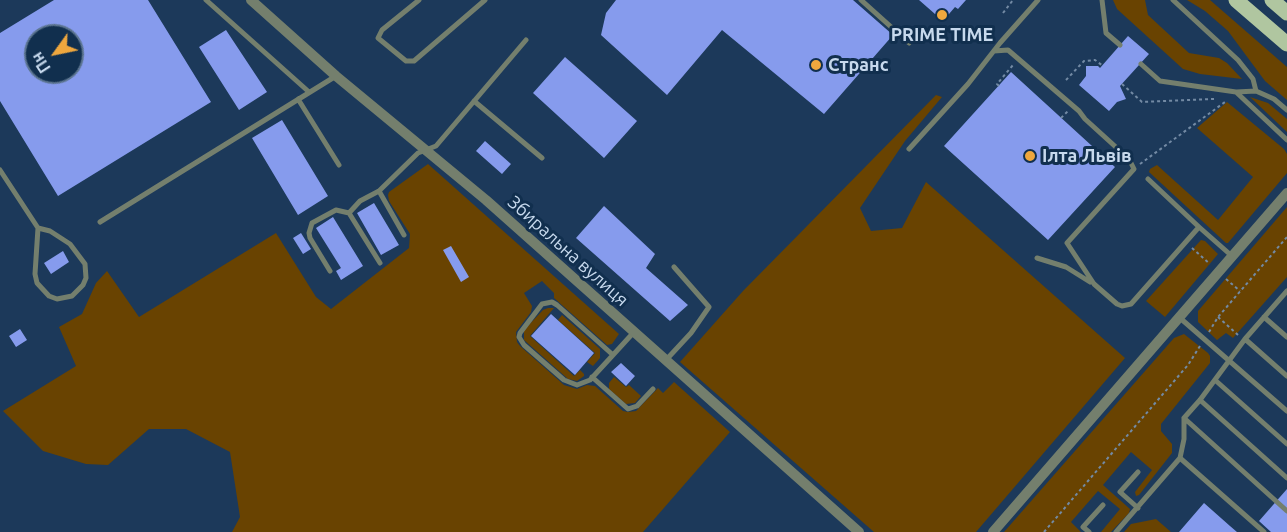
<!DOCTYPE html>
<meta charset="utf-8">
<style>
body{margin:0}
#map{position:relative;width:1287px;height:532px;overflow:hidden;background:#1c395a;font-family:Ubuntu,sans-serif}
canvas{display:block}
.north{position:absolute;left:24px;top:24px;width:60px;height:60px;box-sizing:border-box;background:#112f4e;border:2px solid #5a738e;border-radius:50%;rotate:237deg;font-size:16px;font-weight:700;line-height:24px;text-align:center;color:#c7d9ed}
.north::after{content:'';display:block;margin:auto;width:21px;height:27px;background:#efa73e;clip-path:polygon(50% 0,100% 100%,50% 72%,0 100%)}
</style>
<div id="map">
<canvas width="1287" height="532"></canvas>
<div class="north">Пн</div>
</div>
<script>
const g = document.querySelector('canvas').getContext('2d');
g.lineJoin = 'round';
function paint(path, color) { g.fillStyle = color; g.fill(path, 'evenodd'); }
const toPath = rows => new Path2D(rows.map(r => 'M' + r).join(''));
function trace(path, color, width, dash) { g.strokeStyle = color; g.lineWidth = width; g.lineCap = dash ? 'butt' : 'round'; g.setLineDash(dash || []); g.stroke(path); }
function drawText(font, color, halo, rows, align = 'center') {
  g.font = font + ' Ubuntu,sans-serif'; g.lineWidth = 6; g.setLineDash([]); g.textBaseline = 'middle'; g.strokeStyle = halo; g.fillStyle = color; for (const [text, x, y, turn = 0] of rows) {
    g.save(); g.translate(x, y); g.rotate((+turn || 0) * Math.PI / 180); g.textAlign = isNaN(turn) ? turn : align; if (halo) g.strokeText(text, 0, 0); g.fillText(text, 0, 0); g.restore();
  }
}
const green = toPath([
 [1113,0,1145,0,1148,15,1189,53,1219,58,1227,63,1242,79,1200,74,1183,69,1117,9],
 [1187,0,1210,0,1287,67,1287,100,1265,81,1228,31,1205,11],
 [936,95,942,97,905,141,860,208,871,231,902,228,926,182,1125,358,976,532,874,532,680,362,743,291],
 [1250,97,1268,103,1287,119,1287,132],
 [1227,102,1284,149,1287,154,1287,173,1228,243,1226,243,1149,172,1150,169,1157,165,1218,220,1253,177,1197,128],
 [428,164,619,334,612,344,607,345,554,298,554,293,542,281,524,293,532,306,531,312,516,332,517,342,520,346,564,385,577,389,587,385,595,386,623,411,628,412,636,411,658,388,663,393,674,382,730,432,643,532,232,532,240,517,230,452,186,429,149,429,108,465,86,464,43,451,3,411,76,366,59,327,82,314,96,283,107,271,139,317,276,233,316,297,331,309,409,248,410,234,389,201,388,195,389,192],
 [1287,207,1287,277,1233,338,1226,333,1217,340,1198,322,1198,311],
 [1201,240,1205,241,1218,254,1165,317,1146,301],
 [548,308,554,308,530,336,574,376,580,370,584,374,584,376,577,381,568,379,524,340,524,330,543,310],
 [562,315,600,349,600,358,593,366,587,362,595,353,558,320],
 [1184,334,1208,353,1210,356,1210,363,1161,424,1161,431,1172,444,1172,453,1139,495,1136,496,1135,492,1152,470,1131,452,1103,485,1130,509,1129,513,1111,532,1101,532,1120,509,1098,491,1071,522,1081,532,1004,532,1174,338],
 [614,377,626,387,629,385,641,396,635,403,626,404,609,389,609,383],
 [1156,519,1171,532,1124,532,1131,524]
]);
const building = toPath([
 [54,0,148,0,211,102,58,196,0,101,0,33],
 [36,36,72,36,72,72,36,72],
 [616,0,853,0,893,35,824,114,722,30,667,95,601,35,606,13],
 [919,0,966,0,958,9,955,7,943,21],
 [226,30,267,92,239,110,199,47],
 [1128,36,1149,54,1120,86,1126,99,1117,102,1109,111,1079,85,1086,76,1086,66,1098,66,1100,68],
 [565,57,637,121,604,158,533,93],
 [1011,72,1115,167,1048,240,944,146],
 [282,120,328,196,298,215,252,138],
 [485,141,511,164,502,174,476,151],
 [374,203,399,245,381,255,357,213],
 [604,206,655,254,646,268,688,305,670,321,576,238],
 [333,217,363,266,341,280,336,271,341,268,316,228],
 [301,233,311,249,303,254,293,238],
 [451,246,469,277,461,282,443,250],
 [63,251,69,262,51,274,44,263],
 [551,314,594,353,575,375,531,336],
 [20,329,27,340,16,347,9,336],
 [621,363,635,376,626,386,611,372],
 [1287,489,1287,532,1271,532,1259,521],
 [1204,503,1230,526,1237,532,1179,532]
]);
const path = toPath([
 [1003,13,1013,0],
 [1066,80,1084,61,1095,60,1103,66],
 [1122,84,1142,102,1214,99],
 [999,86,997,84,1013,65],
 [1061,118,1068,111],
 [1140,164,1225,102,1223,100],
 [1192,248,1210,264],
 [1226,279,1240,291],
 [1218,317,1238,335],
 [1209,332,1218,317,1287,237],
 [1044,532,1188,365,1200,346]
]);
const lane = toPath([
 [206,0,309,92],
 [419,0,382,30,378,38,406,61,414,61,485,0],
 [861,0,909,43],
 [1102,0,1106,33,1120,45],
 [1173,0,1238,60,1253,79,1256,91],
 [994,51,1008,50,1079,111,1085,119,1129,159,1134,169,1067,243,1094,284,1117,304,1122,306,1131,304,1199,227,1233,257],
 [1141,64,1160,81,1236,92,1287,140],
 [1236,92,1256,91,1274,99,1287,110],
 [298,99,339,165],
 [474,101,542,158],
 [909,149,968,84,1000,43,1038,0],
 [0,170,38,228,35,274,37,283,49,296,57,299,72,296,83,285,86,278,85,264,70,244,50,231,38,228],
 [1148,179,1199,227],
 [379,191,404,235],
 [349,213,380,263],
 [100,222,336,76],
 [1037,258,1066,267,1090,282],
 [330,271,310,238,309,233,312,223,336,210,349,213,360,201,379,191,418,153,436,146,526,40],
 [1264,317,1287,337],
 [1180,318,1287,411],
 [1245,339,1287,376],
 [613,355,557,305,552,302,542,304,520,333,519,337,524,345,564,380,577,385,590,380,613,355,634,332],
 [666,360,691,333,709,307,674,267],
 [592,377,628,409,637,406,653,389],
 [1215,380,1287,444],
 [1200,400,1287,478],
 [1184,418,1287,511],
 [1180,458,1264,532],
 [1138,508,1120,492,1138,472],
 [1089,532,1083,527,1103,505],
 [1116,532,1180,458,1184,439,1184,418,1200,400,1245,339,1287,291]
]);
const street = toPath([
 [251,0,336,76,486,200,859,532],
 [993,532,1287,193]
]);
const primary = toPath([
 [1236,0,1287,44],
 [1272,0,1287,13]
]);
const markers = [
 [942,15,6,"#efa73e"],
 [816,65,6,"#efa73e"],
 [1030,156,6,"#efa73e"]
];
const poiNames = [
 ["PRIME TIME",942,35,"center"],
 ["Странс",828,65],
 ["Ілта Львів",1042,156]
];
const streetNames = [
 ["Збиральна вулиця",568,251,42]
];
paint(green, '#694301');
paint(building, '#869bed');
trace(path, '#738aa4', 2, [3, 3]);
trace(lane, '#747f6d', 5);
trace(street, '#747f6d', 10);
trace(primary, '#b0c6a0', 15);
for (const [x, y, r, color] of markers) { const dot = new Path2D(); dot.arc(x, y, r, 0, 2 * Math.PI); g.fillStyle = color; g.fill(dot); trace(dot, '#112f4e', 2); }
drawText('bold 18px', '#c7d9ed', '#112f4e', poiNames, 'left');
drawText('18px', '#c7d9ed', '#112f4e', streetNames);
</script>
